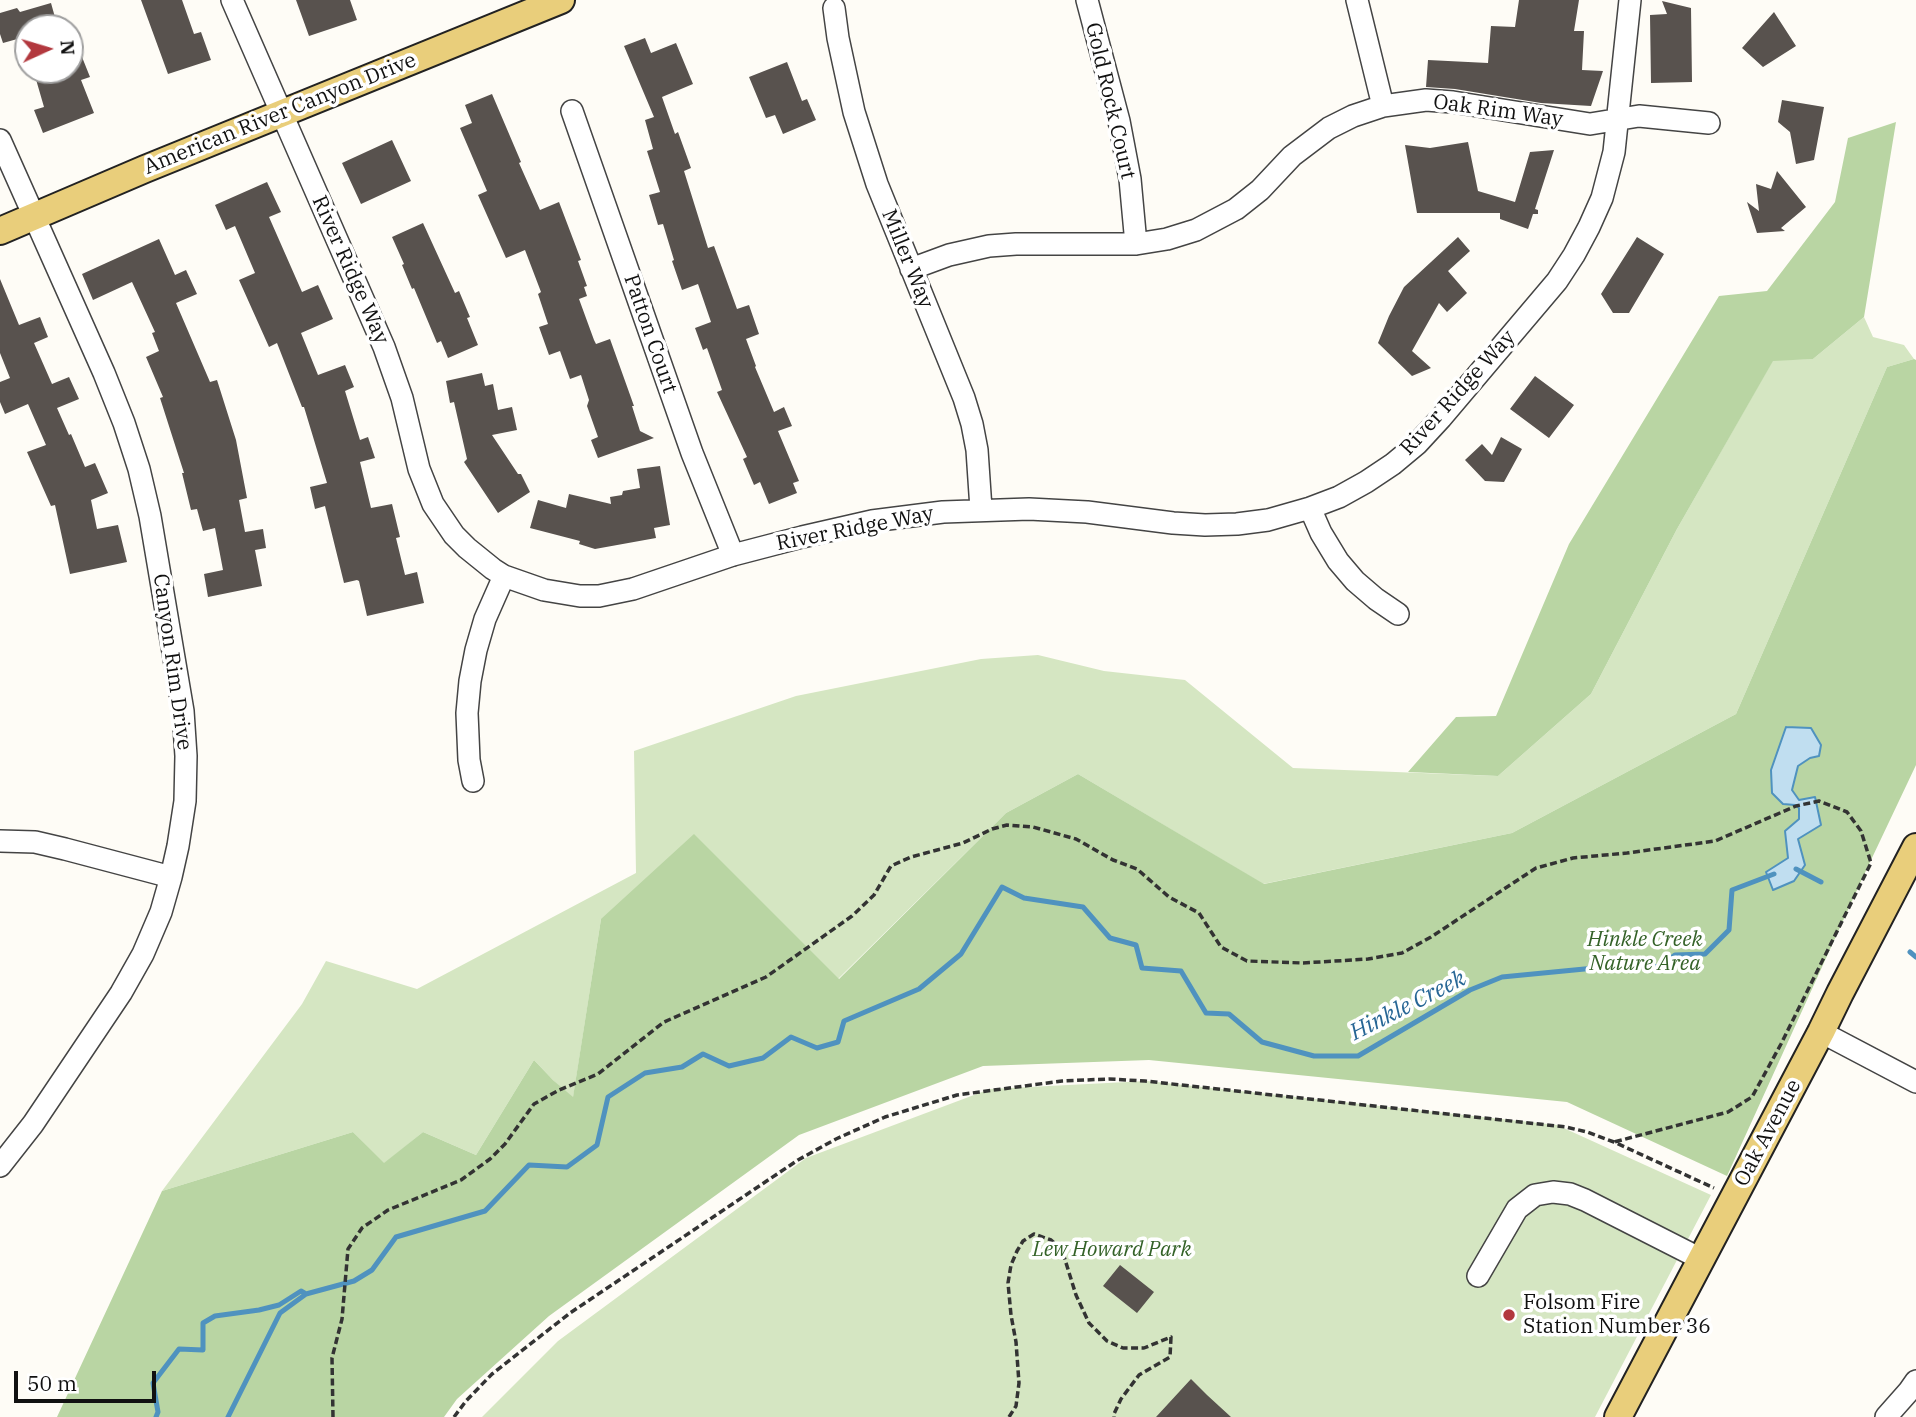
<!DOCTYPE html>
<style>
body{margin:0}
#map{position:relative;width:1916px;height:1417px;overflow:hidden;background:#fefcf6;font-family:"IBM Plex Serif",serif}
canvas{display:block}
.north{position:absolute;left:14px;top:14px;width:70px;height:70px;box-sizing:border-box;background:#fff;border:2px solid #a0a0a0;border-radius:50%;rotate:86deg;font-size:19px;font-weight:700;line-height:28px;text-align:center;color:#111}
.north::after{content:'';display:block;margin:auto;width:24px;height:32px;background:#b2383e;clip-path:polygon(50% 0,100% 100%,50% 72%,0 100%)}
.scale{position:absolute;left:14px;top:1371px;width:142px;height:32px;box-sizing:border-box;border:4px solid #111;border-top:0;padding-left:9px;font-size:21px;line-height:24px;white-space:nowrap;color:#111;-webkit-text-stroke:5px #fff;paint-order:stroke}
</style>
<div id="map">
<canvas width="1916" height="1417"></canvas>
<div class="north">N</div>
<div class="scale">50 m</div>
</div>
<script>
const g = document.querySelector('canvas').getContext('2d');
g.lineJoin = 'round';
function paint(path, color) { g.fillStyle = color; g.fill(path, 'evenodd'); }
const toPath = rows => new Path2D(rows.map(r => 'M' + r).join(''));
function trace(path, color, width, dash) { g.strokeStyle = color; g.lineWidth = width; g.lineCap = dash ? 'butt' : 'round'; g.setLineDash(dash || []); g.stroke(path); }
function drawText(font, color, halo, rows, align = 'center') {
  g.font = font + ' "IBM Plex Serif",serif'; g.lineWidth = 7; g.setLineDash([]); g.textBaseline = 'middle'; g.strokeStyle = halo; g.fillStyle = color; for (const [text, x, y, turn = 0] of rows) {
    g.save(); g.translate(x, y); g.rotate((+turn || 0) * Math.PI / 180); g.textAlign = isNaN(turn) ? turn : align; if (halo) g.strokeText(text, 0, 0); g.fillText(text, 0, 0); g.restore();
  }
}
const green = toPath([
 [1864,317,1873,337,1904,345,1914,359,1887,367,1736,714,1512,833,1263,884,1078,774,1006,813,838,979,601,919,573,1098,553,1080,534,1060,476,1155,423,1132,384,1164,353,1132,162,1191,302,1004,326,961,417,989,636,873,634,751,796,696,981,659,1038,655,1104,671,1185,680,1293,768,1498,776,1591,694,1677,529,1773,360,1813,359],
 [1147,1081,1557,1125,1711,1195,1595,1417,482,1417,558,1341,806,1158,990,1089]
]);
const forest = toPath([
 [1896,122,1864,317,1813,359,1773,361,1677,529,1591,694,1498,776,1408,772,1456,717,1496,716,1569,544,1719,296,1767,291,1835,202,1848,138],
 [1914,359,1916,360,1916,765,1862,879,1727,1176,1567,1102,1149,1060,983,1066,799,1135,549,1316,457,1399,444,1417,57,1417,162,1191,353,1132,384,1163,423,1132,476,1155,534,1060,553,1080,573,1097,601,919,694,834,839,979,1006,813,1078,774,1264,884,1512,833,1736,714,1887,367]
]);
const water = toPath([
 [1786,727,1811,728,1821,745,1819,756,1810,758,1798,766,1792,790,1799,800,1815,797,1821,825,1798,839,1805,865,1794,881,1773,890,1766,872,1788,858,1785,831,1799,819,1799,808,1795,805,1783,804,1772,793,1771,770,1786,727]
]);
const stream = toPath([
 [1796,869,1821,882],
 [1910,952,1916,957],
 [156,1417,158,1412,153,1383,179,1349,203,1350,203,1323,215,1316,259,1310,279,1305,301,1291,306,1294],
 [228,1417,280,1313,306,1294,354,1281,372,1270,396,1237,485,1211,529,1165,567,1167,597,1145,608,1097,645,1073,682,1067,703,1054,729,1066,763,1058,791,1037,817,1048,838,1042,844,1021,919,989,961,954,1002,887,1024,898,1083,907,1110,938,1136,945,1142,968,1181,971,1206,1013,1229,1014,1262,1042,1314,1056,1358,1056,1470,990,1502,977,1636,964,1660,967,1675,955,1705,954,1729,930,1732,890,1774,874]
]);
const building = toPath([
 [141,0,182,0,194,34,201,32,211,60,168,74],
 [296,0,350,0,357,20,309,36],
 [1519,0,1579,0,1574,31,1584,31,1582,70,1603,71,1591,106,1541,103,1455,89,1426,87,1428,60,1488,63,1491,26,1515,27],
 [1662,1,1691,8,1692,82,1651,83,1650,15,1667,14],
 [51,3,58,28,28,28,28,36,3,43,0,34,0,13,17,8,20,12],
 [1774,12,1796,46,1763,67,1742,48],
 [645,38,651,53,676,43,693,84,662,97,675,134,678,132,691,168,684,171,708,248,714,246,737,309,749,305,759,334,746,339,756,366,755,367,774,412,784,407,792,426,778,431,799,481,793,483,797,493,769,504,760,482,754,485,743,459,747,457,717,392,722,390,707,348,703,350,695,328,711,322,698,284,682,290,672,261,674,260,663,224,658,225,649,195,660,192,647,151,653,149,645,120,654,117,624,46],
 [82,57,90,77,81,80,94,113,43,133,34,110,44,107,35,76,50,70,70,70,70,62],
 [787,62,802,101,807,99,816,120,783,134,775,115,766,118,749,77],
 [492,94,521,162,519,163,540,210,559,202,581,260,578,261,587,286,584,287,587,296,579,299,594,340,596,344,610,339,634,406,632,406,640,431,654,438,598,458,591,440,598,437,587,406,589,400,581,375,570,379,560,351,549,355,539,327,548,324,538,294,541,292,525,250,506,258,478,195,487,191,460,128,472,123,465,105],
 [1782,100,1824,107,1814,160,1796,164,1790,132,1778,122],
 [392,140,411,181,361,204,342,163],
 [1468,142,1478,191,1515,202,1530,152,1554,150,1535,209,1538,210,1538,214,1533,214,1528,229,1500,219,1500,213,1417,213,1405,145,1430,148],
 [1777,171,1806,207,1781,228,1785,231,1757,233,1747,202,1759,211,1756,184,1771,189],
 [267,182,281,212,269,217,302,292,318,285,333,319,301,333,318,375,345,365,354,387,345,391,360,440,368,437,375,458,360,462,371,508,392,504,400,537,396,538,405,575,417,572,424,603,367,616,359,581,357,580,344,583,325,506,315,509,310,487,327,483,304,407,302,407,277,343,269,347,239,280,255,273,235,226,226,230,215,205],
 [423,223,455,293,459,291,470,317,467,318,478,345,448,358,441,341,437,343,414,288,412,289,402,265,404,264,392,237],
 [1458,237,1470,251,1448,271,1467,293,1447,312,1439,303,1412,351,1431,368,1412,376,1378,343,1389,316,1404,287],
 [1637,237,1664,254,1629,313,1613,313,1601,294],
 [159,239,175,275,186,270,197,294,176,303,210,382,217,380,236,440,247,498,239,500,245,532,263,529,266,548,255,550,262,586,208,597,204,574,223,570,215,528,203,531,197,509,191,510,182,473,184,473,160,398,163,397,146,357,159,351,152,333,155,332,132,282,93,300,82,274],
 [0,279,19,325,40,317,48,337,34,343,52,384,69,377,79,399,57,408,69,435,71,434,85,467,95,463,108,493,91,500,97,529,118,525,127,562,70,574,55,505,51,506,27,452,46,445,28,404,5,414,0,402,0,382,10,378,0,353],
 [482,373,485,386,493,384,498,410,512,407,517,430,492,435,518,474,521,474,530,492,498,513,464,462,467,459,454,402,450,403,446,381],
 [1535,376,1574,405,1549,438,1510,409],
 [1501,437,1522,449,1504,482,1485,481,1465,460,1482,444,1492,455],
 [660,466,670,525,654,528,656,538,595,549,579,544,580,541,530,528,538,500,566,508,569,494,611,504,610,497,622,495,623,491,640,488,637,469],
 [1120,1265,1154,1292,1137,1313,1103,1286],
 [1191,1379,1207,1395,1231,1417,1156,1417]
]);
const path = toPath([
 [333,1417,332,1358,342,1319,348,1249,362,1228,388,1210,461,1180,490,1159,505,1144,534,1104,559,1090,598,1074,664,1022,766,977,852,916,874,895,891,866,911,857,963,843,992,829,1007,825,1033,827,1076,839,1113,860,1137,869,1169,897,1199,913,1221,947,1247,961,1303,963,1368,959,1402,953,1431,937,1536,868,1573,858,1627,853,1715,841,1796,806,1819,801,1847,812,1861,831,1871,863,1781,1044,1752,1097,1728,1112,1614,1142],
 [454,1417,466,1401,492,1374,570,1313,798,1160,836,1139,885,1117,957,1095,1062,1081,1109,1079,1145,1081,1566,1127,1587,1132,1614,1142,1714,1188],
 [1009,1417,1016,1406,1019,1383,1016,1342,1011,1315,1008,1283,1011,1265,1017,1251,1023,1241,1034,1234,1051,1240,1062,1250,1076,1295,1089,1323,1107,1341,1123,1348,1144,1348,1171,1337,1170,1357,1139,1375,1121,1399,1114,1414,1114,1417]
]);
const minor = toPath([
 [232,0,384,347,402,398,419,469,433,504,454,535,467,548,493,569,504,576,544,590,580,596,599,596,633,589,733,555,802,537,872,521,943,512,1029,509,1087,512,1173,523,1205,525,1237,524,1268,520,1310,508,1339,497,1366,482,1393,464,1417,444,1441,418,1557,281,1574,255,1589,227,1602,198,1614,152,1630,0],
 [1087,0,1119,121,1130,179,1136,244],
 [1357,0,1383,106],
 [834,8,838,38,854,112,877,184,964,398,972,424,977,450,981,509],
 [572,111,692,453,733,555],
 [0,140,104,373,124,423,139,469,150,516,183,711,186,756,185,801,178,846,171,877,161,912,143,954,121,993,33,1124,0,1166],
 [911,269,949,255,989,246,1016,244,1136,244,1167,239,1196,230,1236,209,1260,190,1292,156,1329,128,1353,116,1383,106,1426,100,1453,102,1590,124,1639,116,1709,123],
 [1310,508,1321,533,1338,561,1355,581,1376,599,1398,614],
 [473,781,469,760,467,713,470,681,476,650,485,619,504,576],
 [0,841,35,842,65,849,171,877],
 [1821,1032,1916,1082],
 [1478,1276,1517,1209,1535,1195,1553,1192,1570,1194,1585,1200,1701,1259],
 [1886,1417,1909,1391,1916,1381]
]);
const major = toPath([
 [0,231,145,169,561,0],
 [1618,1417,1821,1032,1840,993,1916,847]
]);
const markers = [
 [1509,1315,7,"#b2383e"]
];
const streetNames = [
 ["Gold Rock Court",1110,101,77],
 ["Oak Rim Way",1498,111,8],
 ["American River Canyon Drive",280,114,-22],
 ["Miller Way",907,259,68],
 ["River Ridge Way",350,270,66],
 ["Patton Court",650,334,71],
 ["River Ridge Way",1458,393,-48],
 ["River Ridge Way",855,529,-11],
 ["Canyon Rim Drive",172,662,82],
 ["Oak Avenue",1768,1133,-62]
];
const parkNames = [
 ["Hinkle Creek",1645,940],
 ["Nature Area",1645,964],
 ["Lew Howard Park",1112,1250]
];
const poiNames = [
 ["Folsom Fire",1523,1303],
 ["Station Number 36",1523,1327]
];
const waterNames = [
 ["Hinkle Creek",1408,1006,-27]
];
paint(green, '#d5e6c2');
paint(forest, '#b9d5a3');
paint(water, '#c0def0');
trace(water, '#4f92bf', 2);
trace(stream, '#4f92bf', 5);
paint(building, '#58524e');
trace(minor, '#444', 24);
trace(major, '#222', 30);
trace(path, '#333', 3.5, [7, 3.5]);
trace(minor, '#fff', 21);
trace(major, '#e9ce7b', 26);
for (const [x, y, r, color] of markers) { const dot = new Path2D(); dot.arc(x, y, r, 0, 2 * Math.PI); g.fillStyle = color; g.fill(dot); trace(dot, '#fff', 2.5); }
drawText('21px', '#111', '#fff', streetNames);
drawText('italic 21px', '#346228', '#fff', parkNames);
drawText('21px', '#111', '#fff', poiNames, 'left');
drawText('italic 23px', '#276695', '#fff', waterNames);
</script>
